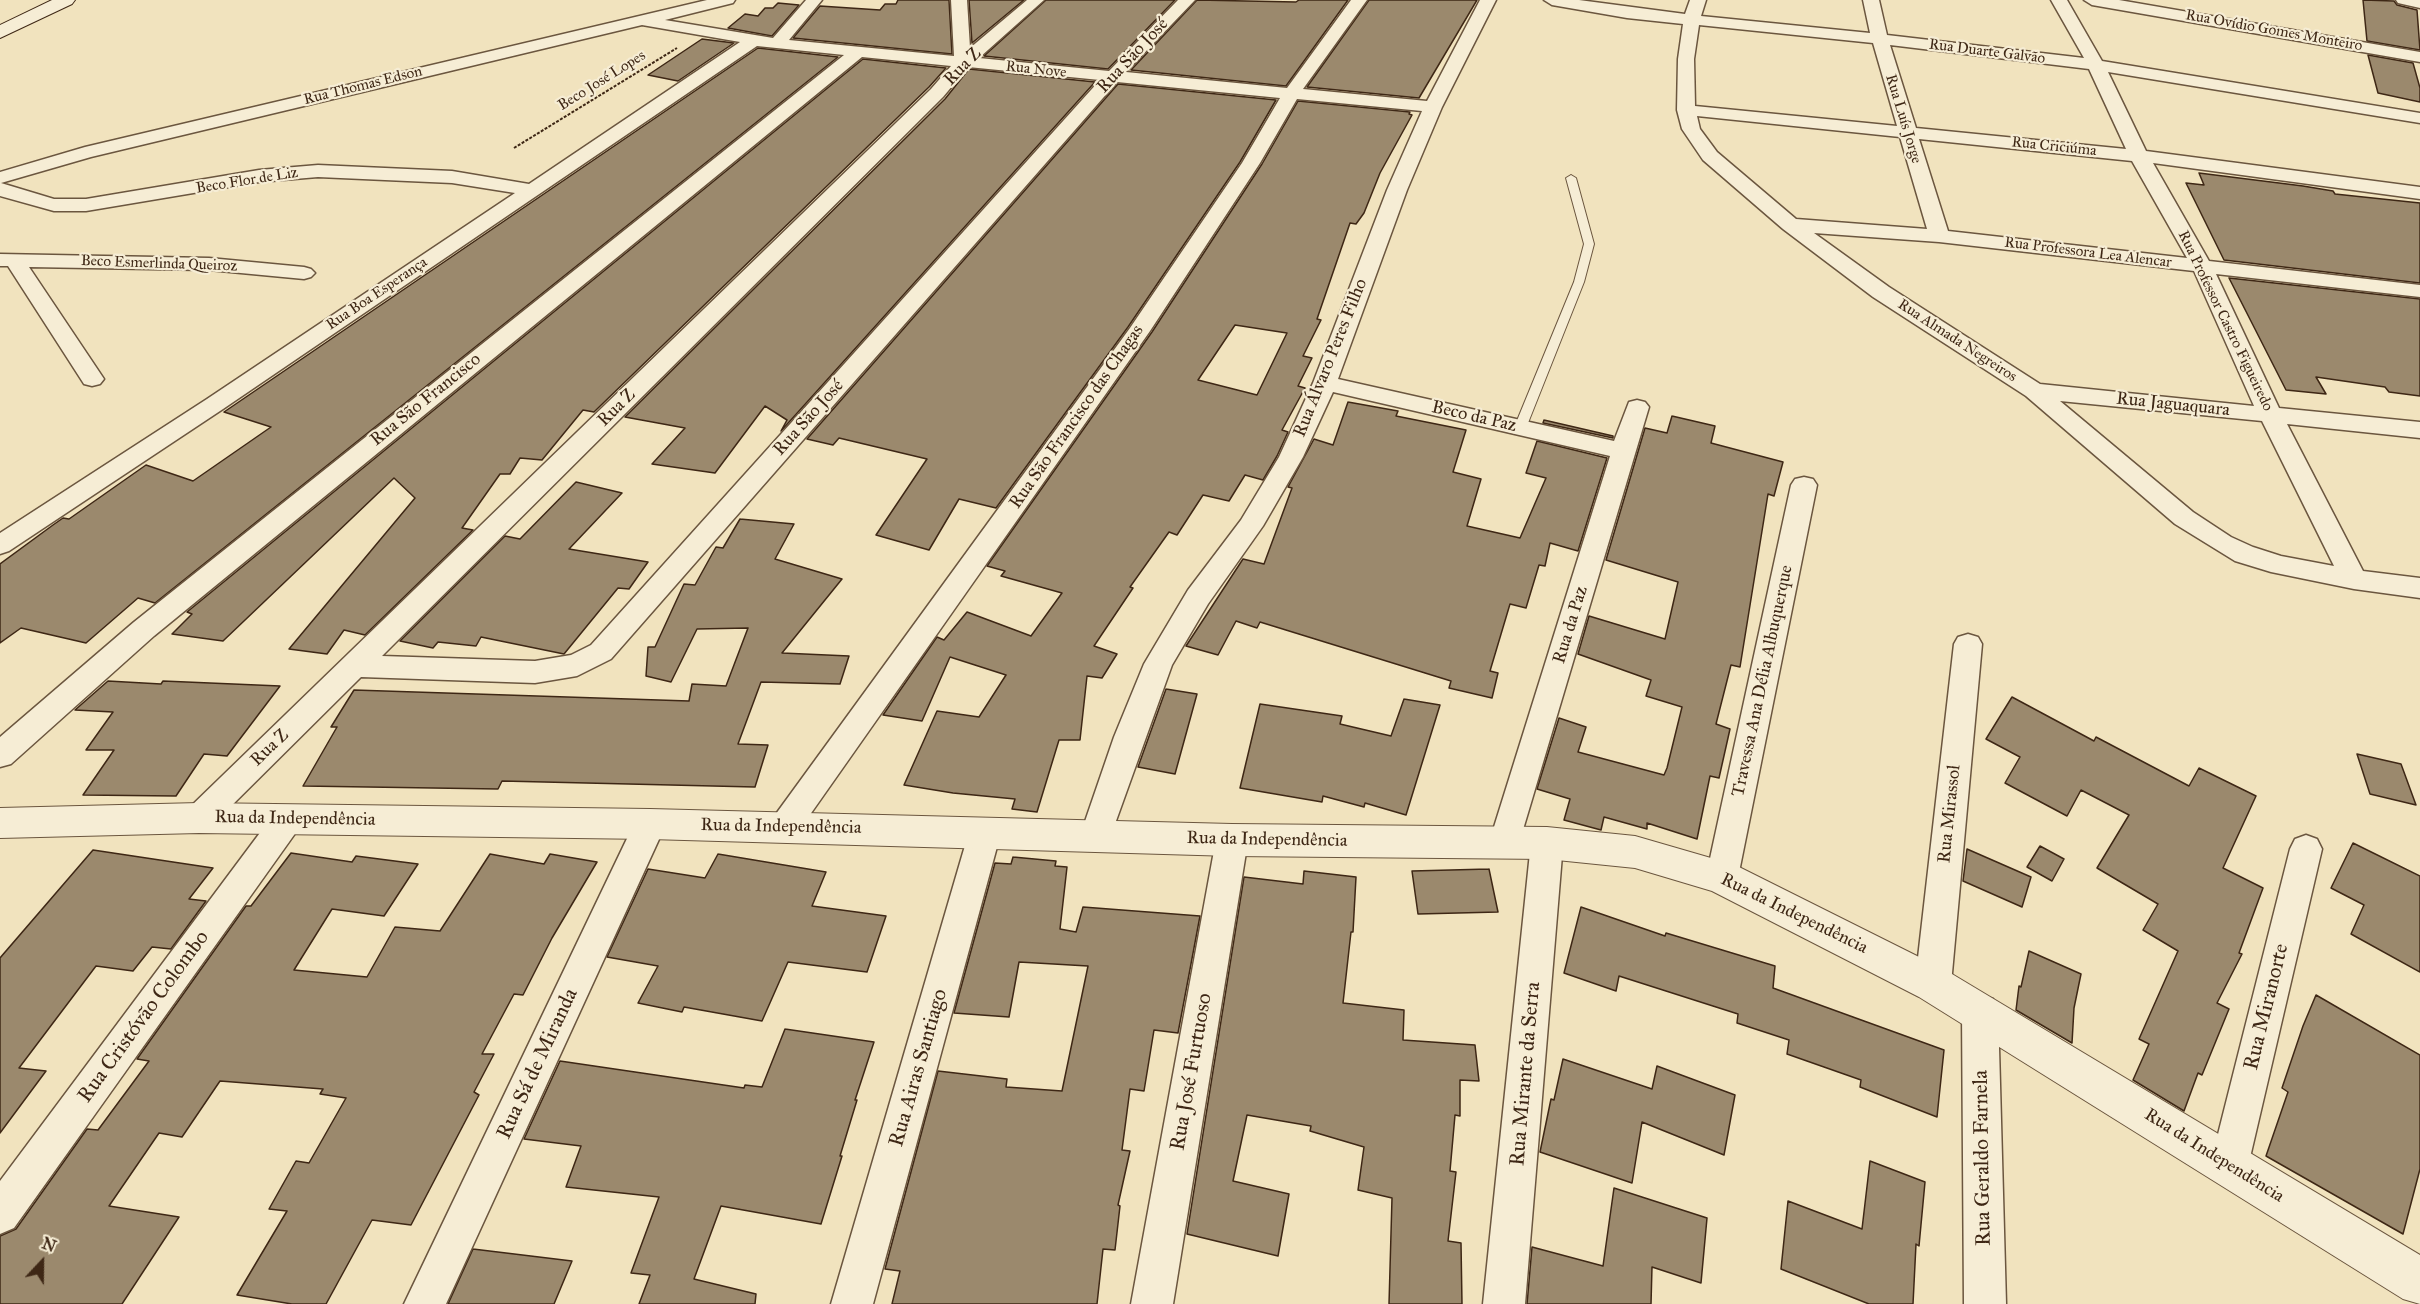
<!DOCTYPE html>
<meta charset="utf-8">
<style>
body{margin:0}
#map{position:relative;width:2420px;height:1304px;overflow:hidden;background:#f1e3be;font-family:"IM FELL Great Primer",serif}
canvas{display:block}
.north{position:absolute;left:12px;top:1232px;width:60px;height:60px;-webkit-text-stroke:4px #f6edd5;paint-order:stroke;rotate:22deg;font-size:16px;font-weight:700;line-height:24px;text-align:center;color:#3e2715}
.north::after{content:'';display:block;margin:auto;width:21px;height:27px;background:#3e2715;clip-path:polygon(50% 0,100% 100%,50% 72%,0 100%)}
</style>
<div id="map">
<canvas width="2420" height="1304"></canvas>
<div class="north">N</div>
</div>
<script>
const g = document.querySelector('canvas').getContext('2d');
g.lineJoin = 'round';
function paint(path, color) { g.fillStyle = color; g.fill(path, 'evenodd'); }
const toPath = rows => new Path2D(rows.map(r => 'M' + r).join(''));
function trace(path, color, width, dash) { g.strokeStyle = color; g.lineWidth = width; g.lineCap = dash ? 'butt' : 'round'; g.setLineDash(dash || []); g.stroke(path); }
function drawText(font, color, halo, rows, align = 'center') {
  g.font = font + ' "IM FELL Great Primer",serif'; g.lineWidth = 4.5; g.setLineDash([]); g.textBaseline = 'middle'; g.strokeStyle = halo; g.fillStyle = color; for (const [text, x, y, turn = 0] of rows) {
    g.save(); g.translate(x, y); g.rotate((+turn || 0) * Math.PI / 180); g.textAlign = isNaN(turn) ? turn : align; if (halo) g.strokeText(text, 0, 0); g.fillText(text, 0, 0); g.restore();
  }
}
const building = toPath([
 [898,0,949,0,952,54,793,38,820,6,880,10,885,4,896,4,898,0],
 [969,0,1024,0,972,43,969,0],
 [1046,0,1175,0,1108,69,984,56,1046,0],
 [1197,0,1296,2,1299,0,1348,0,1286,86,1131,70,1197,0],
 [1369,0,1477,0,1419,98,1307,87,1369,0],
 [2363,0,2394,1,2397,5,2417,10,2420,50,2367,41,2363,0],
 [778,3,799,5,772,36,728,28,745,14,758,16,765,8,773,8,778,3],
 [702,39,734,43,678,81,648,75,702,39],
 [758,48,838,57,155,603,138,598,86,643,21,628,0,643,0,564,53,525,63,518,69,519,146,465,193,481,271,427,224,412,758,48],
 [2368,55,2413,63,2420,88,2420,102,2378,93,2368,55],
 [863,59,946,68,929,87,594,412,583,410,542,460,520,458,510,474,500,474,462,528,473,530,365,635,344,630,327,654,289,649,415,498,394,478,223,641,172,634,192,614,187,612,863,59],
 [969,69,1095,82,781,431,787,420,765,406,715,473,652,464,685,428,625,417,945,99,969,69],
 [1118,84,1276,100,1240,162,1128,327,996,508,959,499,929,550,876,535,927,459,839,438,833,445,807,439,1118,84],
 [1298,101,1410,112,1409,114,1412,115,1380,173,1364,213,1356,224,1350,223,1317,319,1321,320,1303,356,1312,358,1298,386,1305,388,1282,430,1288,432,1277,456,1263,480,1245,475,1229,501,1203,495,1177,535,1169,532,1130,587,1133,588,1094,646,1117,654,1102,678,1087,676,1080,740,1059,740,1037,812,1012,809,1015,799,953,793,904,785,937,711,979,717,1006,675,950,657,922,721,883,715,937,637,944,640,967,612,1031,636,1062,593,1001,576,1005,571,987,566,1152,332,1262,164,1298,101],
 [1235,325,1287,333,1257,395,1198,380,1235,325],
 [2199,173,2303,186,2333,191,2335,194,2420,203,2420,283,2224,260,2186,183,2204,185,2199,173],
 [2229,278,2420,299,2420,396,2389,392,2385,387,2316,377,2326,394,2286,390,2229,278],
 [1348,402,1398,411,1396,416,1466,430,1453,472,1481,479,1467,526,1520,538,1546,478,1526,473,1537,441,1607,458,1578,551,1550,543,1545,566,1539,565,1526,608,1510,604,1490,671,1498,673,1492,698,1449,688,1451,681,1260,622,1257,628,1236,621,1218,655,1186,646,1243,559,1264,564,1292,488,1288,487,1314,439,1333,445,1348,402],
 [1672,416,1715,426,1711,443,1783,462,1774,496,1768,494,1740,667,1731,665,1716,724,1730,729,1719,778,1710,776,1697,839,1647,823,1647,829,1604,817,1601,830,1564,820,1570,799,1537,789,1559,718,1586,727,1578,752,1664,775,1667,768,1682,707,1646,696,1651,680,1578,654,1589,616,1665,639,1678,582,1606,560,1645,428,1667,433,1672,416],
 [1544,420,1613,436,1613,438,1543,423,1544,420],
 [576,482,622,493,569,549,648,562,629,589,618,588,564,654,481,637,476,646,438,642,433,648,400,641,505,536,520,539,576,482],
 [740,519,794,524,775,559,842,579,782,653,849,656,840,684,761,682,738,744,768,745,755,787,502,781,498,789,303,786,337,727,331,727,354,690,689,701,692,684,726,686,748,628,697,629,671,682,646,676,648,647,655,647,684,584,695,585,716,547,723,548,740,519],
 [108,681,161,684,163,681,280,686,227,756,204,754,176,796,83,795,114,750,86,750,113,712,75,710,108,681],
 [1166,689,1197,694,1175,774,1138,767,1166,689],
 [2012,697,2094,741,2096,737,2189,786,2199,768,2256,796,2223,868,2263,888,2239,953,2242,954,2217,1003,2229,1009,2202,1075,2198,1073,2184,1111,2133,1080,2149,1044,2139,1039,2178,951,2143,930,2158,904,2097,868,2129,815,2081,790,2067,816,2005,783,2020,757,1986,739,2012,697],
 [1404,699,1440,705,1406,815,1365,803,1364,807,1323,796,1322,802,1240,788,1260,704,1342,716,1340,724,1391,736,1404,699],
 [2357,754,2401,764,2416,805,2370,794,2357,754],
 [2353,843,2420,876,2420,972,2351,934,2364,905,2331,888,2353,843],
 [2040,846,2064,859,2052,881,2027,867,2040,846],
 [1967,849,2031,877,2022,907,1963,881,1967,849],
 [93,850,213,868,189,899,206,901,171,949,152,947,133,971,96,966,19,1068,46,1071,0,1133,0,958,93,850],
 [291,853,352,862,356,856,418,864,384,916,332,909,294,970,367,977,395,927,440,931,490,854,544,864,550,854,597,862,552,938,523,995,514,994,482,1054,494,1054,474,1092,479,1095,411,1225,372,1220,326,1304,292,1304,237,1295,287,1211,269,1209,296,1161,309,1163,346,1098,320,1094,323,1089,220,1081,182,1137,159,1133,109,1206,179,1217,122,1304,0,1304,0,1236,16,1229,87,1129,98,1130,149,1061,137,1059,246,906,251,906,291,853],
 [718,854,826,872,812,906,886,916,867,972,788,962,762,1021,684,1007,682,1012,638,1003,658,966,607,957,648,869,705,878,718,854],
 [1013,857,1056,861,1055,866,1067,867,1060,929,1076,932,1083,907,1200,916,1178,1033,1154,1030,1144,1091,1130,1089,1122,1150,1130,1151,1118,1205,1120,1206,1115,1250,1103,1249,1097,1304,892,1304,900,1271,885,1269,938,1071,1007,1079,1006,1087,1062,1091,1088,966,1019,962,1009,1017,954,1013,995,863,1011,864,1013,857],
 [1489,869,1498,912,1418,914,1412,871,1489,869],
 [1304,871,1356,877,1353,932,1351,932,1343,1003,1404,1010,1403,1040,1475,1045,1479,1081,1460,1080,1460,1116,1455,1115,1450,1171,1456,1172,1448,1241,1461,1243,1462,1304,1389,1304,1392,1198,1358,1190,1364,1147,1310,1131,1311,1126,1247,1115,1233,1181,1289,1194,1278,1256,1187,1234,1244,877,1303,884,1304,871],
 [1581,907,1665,936,1666,933,1775,966,1773,988,1944,1050,1937,1117,1860,1087,1861,1080,1787,1054,1789,1040,1737,1023,1738,1014,1619,976,1616,991,1564,973,1581,907],
 [2029,951,2081,974,2074,1008,2072,1043,2016,1010,2019,986,2021,987,2029,951],
 [2316,995,2420,1055,2420,1169,2403,1234,2266,1156,2288,1092,2282,1088,2303,1026,2316,995],
 [785,1029,874,1042,855,1100,857,1100,840,1156,842,1156,821,1224,721,1206,694,1279,756,1294,755,1304,639,1304,650,1275,631,1273,659,1197,566,1187,581,1146,524,1139,560,1061,744,1088,745,1085,762,1087,785,1029],
 [1563,1059,1652,1089,1657,1066,1735,1095,1724,1155,1642,1122,1632,1183,1540,1152,1551,1099,1554,1100,1563,1059],
 [1870,1161,1925,1182,1919,1246,1916,1244,1913,1304,1869,1304,1781,1269,1788,1201,1862,1229,1870,1161],
 [1614,1188,1707,1218,1701,1283,1652,1267,1651,1304,1527,1304,1532,1247,1603,1266,1614,1188],
 [473,1249,572,1261,554,1304,448,1304,473,1249]
]);
const path = toPath([
 [514,148,677,48]
]);
const service = toPath([
 [1571,175,1576,178,1594,244,1584,282,1526,428,1520,432,1514,428,1574,282,1584,244,1566,178,1571,175]
]);
const minor = toPath([
 [707,0,735,0,733,3,665,20,773,38,806,0,822,0,789,40,954,56,951,0,967,0,970,48,1027,0,1044,0,979,58,1109,71,1178,0,1195,0,1126,72,1287,88,1351,0,1367,0,1303,89,1427,101,1480,0,1496,0,1442,107,1407,190,1338,379,1614,441,1629,402,1637,400,1645,402,1649,407,1516,853,1505,857,1494,853,1489,843,1610,456,1333,392,1303,457,1263,526,1208,604,1172,665,1107,846,1096,849,1085,846,1080,836,1114,737,1144,664,1188,590,1241,520,1279,457,1313,383,1387,190,1422,111,1297,99,1260,163,1150,331,795,836,784,840,773,836,768,827,773,818,1130,328,1242,163,1280,98,1117,82,611,659,577,676,535,683,361,677,210,827,199,831,188,827,183,818,188,809,931,89,951,66,862,57,154,636,11,764,0,767,0,737,134,622,844,55,757,46,223,409,9,551,0,554,0,533,207,399,515,193,452,183,318,177,259,182,86,211,54,211,0,196,0,172,85,147,707,0],
 [642,25,740,42,529,184,452,171,318,165,259,170,86,199,54,199,1,183,91,157,642,25],
 [968,67,1100,80,591,645,571,655,535,661,382,656,943,97,968,67],
 [1544,0,1579,0,1685,14,1690,0,1706,0,1701,16,1870,33,1863,0,1879,0,1887,35,2084,58,2051,0,2067,0,2102,61,2420,113,2420,123,2108,72,2146,151,2420,187,2420,199,2153,163,2209,261,2420,285,2420,297,2216,274,2279,408,2420,422,2420,438,2287,424,2363,571,2420,578,2420,598,2354,589,2271,572,2235,561,2175,524,2026,396,1873,297,1783,229,1703,160,1682,129,1677,110,1678,59,1683,24,1627,18,1552,5,1544,0],
 [1699,25,1873,43,1897,126,1695,106,1694,59,1699,25],
 [1890,45,2089,69,2126,149,1916,128,1890,45],
 [1697,116,1900,137,1927,229,1796,219,1717,152,1700,129,1697,116],
 [1919,139,2132,161,2187,258,1948,231,1919,139],
 [1814,233,1939,242,2194,271,2254,406,2040,384,1889,287,1814,233],
 [2060,401,2262,421,2334,566,2281,556,2253,547,2231,537,2193,512,2060,401],
 [2084,0,2119,0,2420,52,2420,62,2092,5,2084,0],
 [2396,0,2420,0,2420,8,2398,3,2396,0],
 [0,254,209,258,304,267,311,269,315,273,311,277,304,279,209,270,29,267,104,379,100,384,92,386,84,384,8,266,0,266,0,254],
 [1804,477,1813,479,1817,485,1738,877,1734,887,1722,891,1710,887,1706,877,1791,485,1795,479,1804,477],
 [1968,634,1978,637,1982,644,1951,984,1945,995,1933,1000,1921,995,1915,984,1954,644,1958,637,1968,634],
 [288,806,299,810,304,819,299,828,14,1228,0,1234,0,1181,277,810,288,806],
 [650,811,661,815,666,824,446,1304,404,1304,634,824,639,815,650,811],
 [985,819,996,823,1001,832,873,1304,831,1304,969,832,974,823,985,819],
 [1232,826,1243,830,1248,840,1173,1304,1131,1304,1216,840,1221,830,1232,826],
 [1547,829,1558,833,1563,843,1525,1304,1483,1304,1531,843,1536,833,1547,829],
 [2306,835,2317,839,2322,849,2248,1166,2243,1180,2229,1185,2215,1180,2210,1166,2290,849,2295,839,2306,835],
 [1980,995,1993,999,1998,1011,2006,1304,1964,1304,1962,1011,1967,999,1980,995]
]);
const tertiary = toPath([
 [199,803,650,809,1232,824,1547,827,1635,836,1735,865,1947,971,2420,1255,2420,1304,2403,1299,1919,997,1712,891,1635,868,1547,859,1232,856,650,839,199,833,0,838,0,808,199,803]
]);
const secondary = toPath([
 [52,0,75,0,72,4,0,38,0,25,52,0]
]);
const farStreetnames = [
 ["Rua Ovídio Gomes Monteiro",2274,31,10],
 ["Rua Duarte Galvão",1987,52,7],
 ["Rua Nove",1036,70,6],
 ["Beco José Lopes",602,81,-32],
 ["Rua Thomas Edson",363,86,-14],
 ["Rua Luís Jorge",1903,119,73],
 ["Rua Criciúma",2054,147,6],
 ["Beco Flor de Liz",247,181,-9],
 ["Rua Professora Lea Alencar",2088,253,7],
 ["Beco Esmerlinda Queiroz",159,264,2],
 ["Rua Boa Esperança",377,294,-34],
 ["Rua Professor Castro Figueiredo",2225,321,64],
 ["Rua Almada Negreiros",1957,341,33]
];
const streetNames = [
 ["Rua São José",1133,56,-47],
 ["Rua Z",963,67,-46],
 ["Rua Álvaro Peres Filho",1331,358,-68],
 ["Rua São Francisco",426,400,-39],
 ["Rua Jaguaquara",2173,405,6],
 ["Rua Z",617,408,-45],
 ["Rua São Francisco das Chagas",1077,417,-55],
 ["Beco da Paz",1474,417,13],
 ["Rua São José",809,418,-48],
 ["Rua da Paz",1571,625,-73],
 ["Travessa Ana Délia Albuquerque",1763,681,-78],
 ["Rua Z",270,748,-44],
 ["Rua Mirassol",1950,814,-84],
 ["Rua da Independência",295,819,1],
 ["Rua da Independência",781,827,1],
 ["Rua da Independência",1267,840,1],
 ["Rua da Independência",1794,914,26],
 ["Rua da Independência",2214,1156,32]
];
const nearStreetnames = [
 ["Rua Miranorte",2267,1007,-76],
 ["Rua Cristóvão Colombo",144,1017,-54],
 ["Rua Sá de Miranda",538,1064,-65],
 ["Rua Airas Santiago",919,1068,-74],
 ["Rua José Furtuoso",1192,1072,-80],
 ["Rua Mirante da Serra",1526,1074,-85],
 ["Rua Geraldo Farnela",1983,1158,-91]
];
paint(building, '#9b896d');
trace(building, '#3e2715', 1.5);
trace(service, '#6b563f', 2);
trace(minor, '#6b563f', 3);
trace(tertiary, '#6b563f', 2);
trace(secondary, '#3e2715', 2);
trace(path, '#3e2715', 2, [3, 1.5]);
paint(service, '#f6edd5');
paint(minor, '#f6edd5');
paint(tertiary, '#f6edd5');
paint(secondary, '#f6edd5');
drawText('15px', '#3e2715', '#f6edd5', farStreetnames);
drawText('18px', '#3e2715', '#f6edd5', streetNames);
drawText('21px', '#3e2715', '#f6edd5', nearStreetnames);
</script>
